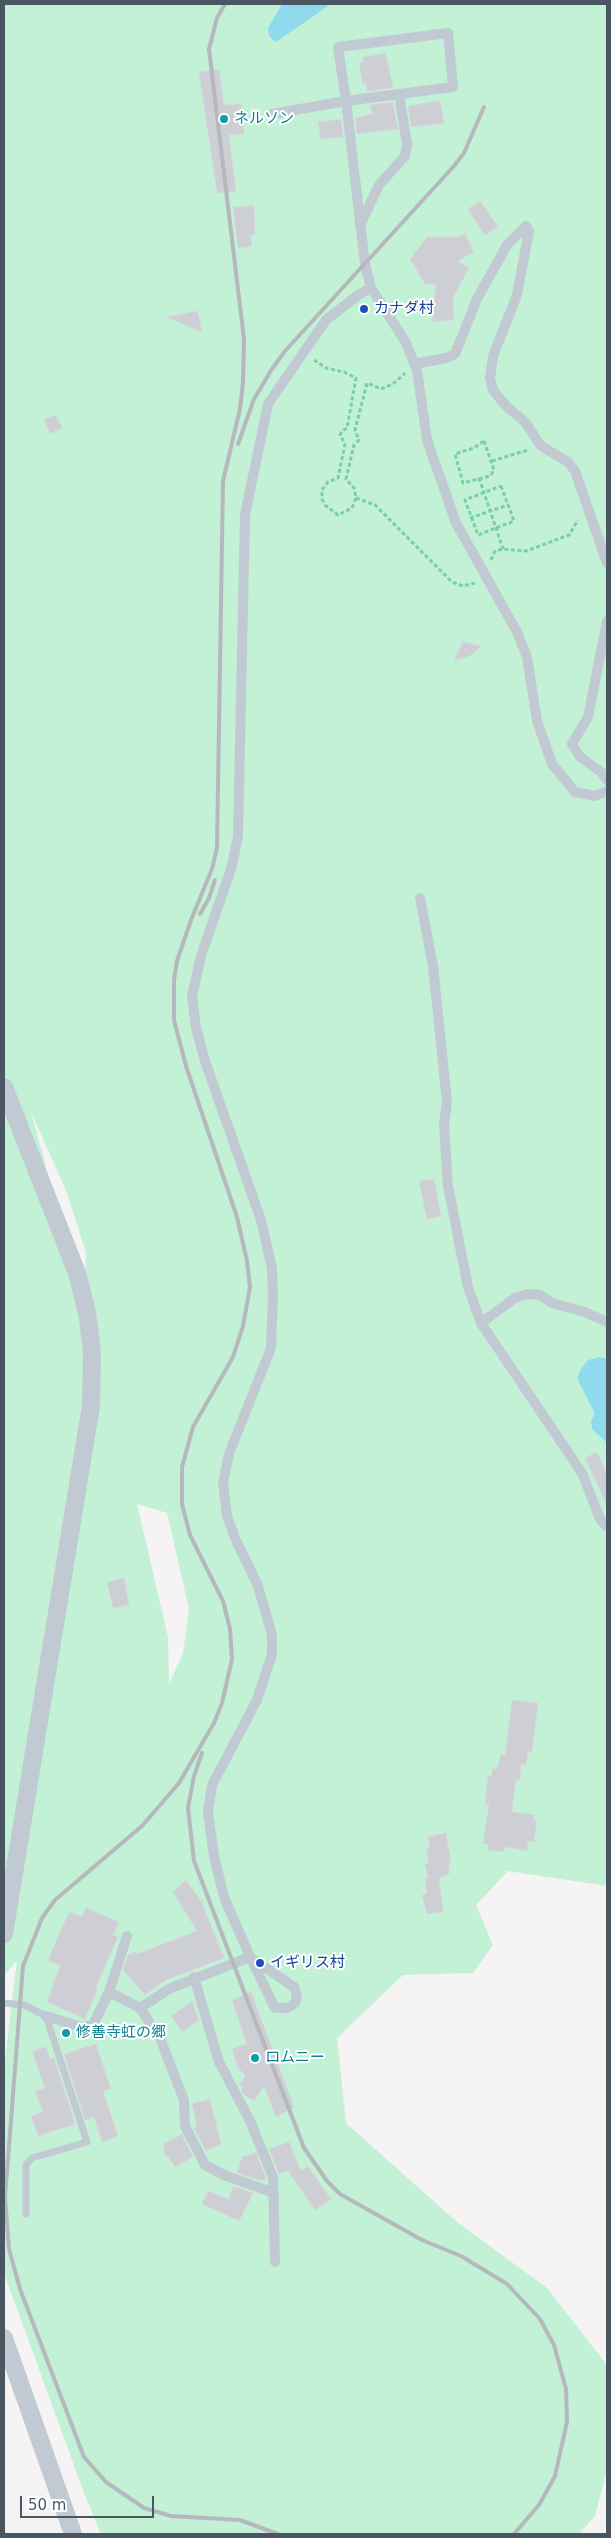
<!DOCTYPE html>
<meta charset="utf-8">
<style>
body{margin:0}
#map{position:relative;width:611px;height:2538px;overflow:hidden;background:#f5f3f3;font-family:"DejaVu Sans",sans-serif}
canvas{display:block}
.frame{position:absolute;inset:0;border:5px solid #4a5661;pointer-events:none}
.scale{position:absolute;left:20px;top:2496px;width:134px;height:22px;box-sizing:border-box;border:2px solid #4a5661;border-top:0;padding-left:6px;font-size:15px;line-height:18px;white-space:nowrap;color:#4a5661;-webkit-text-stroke:4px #fff;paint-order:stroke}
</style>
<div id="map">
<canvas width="611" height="2538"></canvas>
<div class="frame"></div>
<div class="scale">50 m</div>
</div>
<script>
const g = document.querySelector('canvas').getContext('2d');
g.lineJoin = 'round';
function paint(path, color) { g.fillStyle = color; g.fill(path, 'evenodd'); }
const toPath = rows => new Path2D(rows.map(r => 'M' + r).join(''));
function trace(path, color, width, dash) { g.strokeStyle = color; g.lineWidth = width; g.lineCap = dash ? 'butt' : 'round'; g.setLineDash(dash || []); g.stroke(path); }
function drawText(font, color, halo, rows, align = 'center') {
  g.font = font + ' "DejaVu Sans","Noto Sans JP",sans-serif'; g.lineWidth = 4; g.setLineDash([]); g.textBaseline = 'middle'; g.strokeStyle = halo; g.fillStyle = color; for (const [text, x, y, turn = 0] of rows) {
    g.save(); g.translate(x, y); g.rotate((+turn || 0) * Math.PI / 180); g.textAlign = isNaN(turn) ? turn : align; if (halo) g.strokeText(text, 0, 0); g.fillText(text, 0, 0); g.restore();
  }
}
const green = toPath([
 [4,4,607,4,607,1886,508,1871,476,1905,493,1945,473,1973,403,1975,337,2038,346,2123,457,2222,547,2288,607,2365,607,2469,595,2516,579,2534,101,2534,84,2493,4,2273,4,2068,17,1960,4,1976],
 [31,1112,67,1193,86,1253,84,1306],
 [137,1504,167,1513,189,1609,183,1654,169,1684,168,1637]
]);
const water = toPath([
 [282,4,331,4,276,42,269,36,268,28],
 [600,1357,607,1359,607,1443,592,1429,591,1420,595,1414,577,1378,581,1369,588,1360]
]);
const building = toPath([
 [386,53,393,88,367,91,366,83,363,84,359,63,364,62,363,57,386,53],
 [219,69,224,105,241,104,244,134,229,135,236,191,217,193,199,72,219,69],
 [440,101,444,123,411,127,408,106,440,101],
 [393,102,398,129,357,134,355,118,372,114,370,105,393,102],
 [341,119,343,137,321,139,318,122,341,119],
 [480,201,498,227,485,235,468,209,480,201],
 [254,206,255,235,251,235,252,246,238,248,233,207,254,206],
 [465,234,474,252,457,261,469,268,453,298,454,320,432,322,436,284,425,284,410,259,427,237,459,237,465,234],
 [198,311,202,332,166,317,198,311],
 [56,415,62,428,50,434,44,420,56,415],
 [463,642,481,646,470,656,454,660,463,642],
 [434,1179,441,1216,427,1219,419,1181,434,1179],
 [597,1452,607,1474,607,1506,585,1458,597,1452],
 [124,1578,129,1605,113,1608,107,1582,124,1578],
 [512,1700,538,1703,532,1752,528,1752,526,1765,521,1764,520,1780,516,1779,512,1812,535,1815,534,1821,537,1821,534,1842,528,1841,527,1851,505,1847,504,1852,488,1850,489,1845,483,1844,489,1805,485,1804,488,1776,491,1776,493,1769,497,1769,501,1754,505,1756,512,1700],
 [446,1833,451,1863,449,1863,449,1874,439,1879,443,1909,442,1912,427,1914,422,1895,427,1894,425,1878,428,1878,425,1864,429,1863,426,1849,430,1848,428,1837,446,1833],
 [186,1880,201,1901,224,1958,166,1980,145,1995,123,1970,128,1955,136,1951,137,1954,197,1931,173,1892,186,1880],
 [86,1908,119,1922,113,1935,118,1937,96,1987,98,1988,85,2019,47,2002,60,1966,48,1960,69,1912,82,1916,86,1908],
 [251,1992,294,2107,276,2117,264,2086,254,2101,244,2095,241,2090,244,2087,240,2085,245,2075,238,2068,232,2049,247,2044,232,2000,251,1992],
 [192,2001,199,2020,182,2032,171,2016,192,2001],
 [96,2044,111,2089,103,2091,118,2136,102,2142,94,2117,85,2120,64,2054,96,2044],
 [46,2047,50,2059,54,2057,75,2124,38,2136,31,2116,43,2112,35,2091,45,2088,32,2051,46,2047],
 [210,2099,221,2144,206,2151,194,2128,197,2126,192,2104,210,2099],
 [182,2134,193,2157,175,2167,168,2156,165,2156,163,2144,182,2134],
 [289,2142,301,2171,308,2166,331,2199,315,2210,288,2171,279,2174,269,2149,289,2142],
 [256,2153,266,2178,262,2181,237,2173,242,2157,256,2153],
 [233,2186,253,2193,239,2221,202,2204,208,2191,229,2199,233,2186]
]);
const path = toPath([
 [314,360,326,368,344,372,356,378,347,428,342,431,340,435,345,444,338,478,328,482,322,490,322,499,325,505,338,515,352,508,356,498,354,488,346,479,354,445,359,440,355,430,367,383,381,389,393,384,405,373],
 [484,441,494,470,490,476,463,483,455,454,474,448,484,441],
 [492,461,528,450],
 [479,478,503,549],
 [501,486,514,521,478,535,465,500,501,486],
 [356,498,375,505,452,582,463,586,475,583],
 [470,518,508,505],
 [491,560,495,551,503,549,526,551,569,535,578,520]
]);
const service = toPath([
 [4,2003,24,2005,46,2016,87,2142,32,2158,26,2165,26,2214]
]);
const pedestrian = toPath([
 [272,114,346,101,453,87,448,33,338,47,346,101,365,264,371,288,405,341,417,370,427,440,456,523,517,632,527,657,537,721,552,764,575,792,595,796,607,791],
 [360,225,379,185,405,156,407,144,399,94],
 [414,364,446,358,455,354,477,299,507,245,526,226,529,231,517,295,493,356,490,378,493,390,506,406,525,422,541,446,568,462,575,471,607,563],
 [607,621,588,717,572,744,580,757,601,772,607,780],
 [420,898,433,966,447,1102,444,1125,448,1186,468,1287,481,1323,582,1473,600,1519,607,1527],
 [481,1323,515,1298,527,1294,540,1295,552,1303,585,1312,607,1322],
 [250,1957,294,1987,297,1997,295,2003,288,2008,275,2008,250,1957,224,1897,214,1856,208,1812,212,1785,257,1700,272,1654,272,1635,258,1586,235,1538,227,1516,223,1483,229,1454,271,1348,273,1296,272,1268,261,1220,205,1061,196,1028,192,996,201,956,232,866,238,836,245,515,268,404,326,320,358,295,371,288],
 [194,1977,219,2062,250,2121,273,2177,275,2262],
 [109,1992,140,2008,160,2038,184,2100,185,2126,205,2165,224,2175,274,2193],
 [140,2008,169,1989,250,1957],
 [46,2016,81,2027,93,2025,109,1992,127,1936]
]);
const tertiary = toPath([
 [4,1087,77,1273,87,1312,92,1352,91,1406,4,1934],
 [4,2338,73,2534]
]);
const rail = toPath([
 [225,4,217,18,209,49,244,339,243,382,240,409,223,481,217,848,212,869,191,920,177,961,174,980,174,1020,186,1066,237,1217,247,1261,250,1287,243,1326,233,1357,193,1427,182,1467,182,1504,190,1535,223,1601,230,1629,232,1659,222,1703,214,1723,179,1783,142,1826,55,1900,42,1918,23,1966,5,2197,9,2249,20,2289,84,2457,106,2482,144,2508,171,2516,240,2520,278,2534],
 [238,444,254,399,272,369,285,351,454,166,464,153,484,107],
 [200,914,209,898,215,880],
 [202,1753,194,1776,188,1808,194,1861,304,2148,327,2181,340,2194,422,2240,461,2256,507,2284,540,2319,554,2345,566,2389,567,2422,555,2476,539,2505,514,2534]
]);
const markers = [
 [224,119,5,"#0f9aa8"],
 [364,309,5,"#1a4fb4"],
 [260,1963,5,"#1a4fb4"],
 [66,2033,5,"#0f9aa8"],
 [255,2058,5,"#0f9aa8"]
];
const cultureNames = [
 ["ネルソン",234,119],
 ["修善寺虹の郷",76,2033],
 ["ロムニー",265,2058]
];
const transitNames = [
 ["カナダ村",374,309],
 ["イギリス村",270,1963]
];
paint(green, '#c3f1d5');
paint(water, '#90daee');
paint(building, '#cdcfd5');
trace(building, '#d7d9de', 1);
trace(path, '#7ad0a6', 3, [4, 2.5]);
trace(service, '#c1cad2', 7);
trace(pedestrian, '#c1cad2', 10);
trace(tertiary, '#c1cad2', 18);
trace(rail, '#b5b8bd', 4);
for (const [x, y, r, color] of markers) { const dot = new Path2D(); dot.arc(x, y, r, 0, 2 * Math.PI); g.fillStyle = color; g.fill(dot); trace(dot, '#fff', 2); }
drawText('15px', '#0d838f', '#fff', cultureNames, 'left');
drawText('15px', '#164399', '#fff', transitNames, 'left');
</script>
